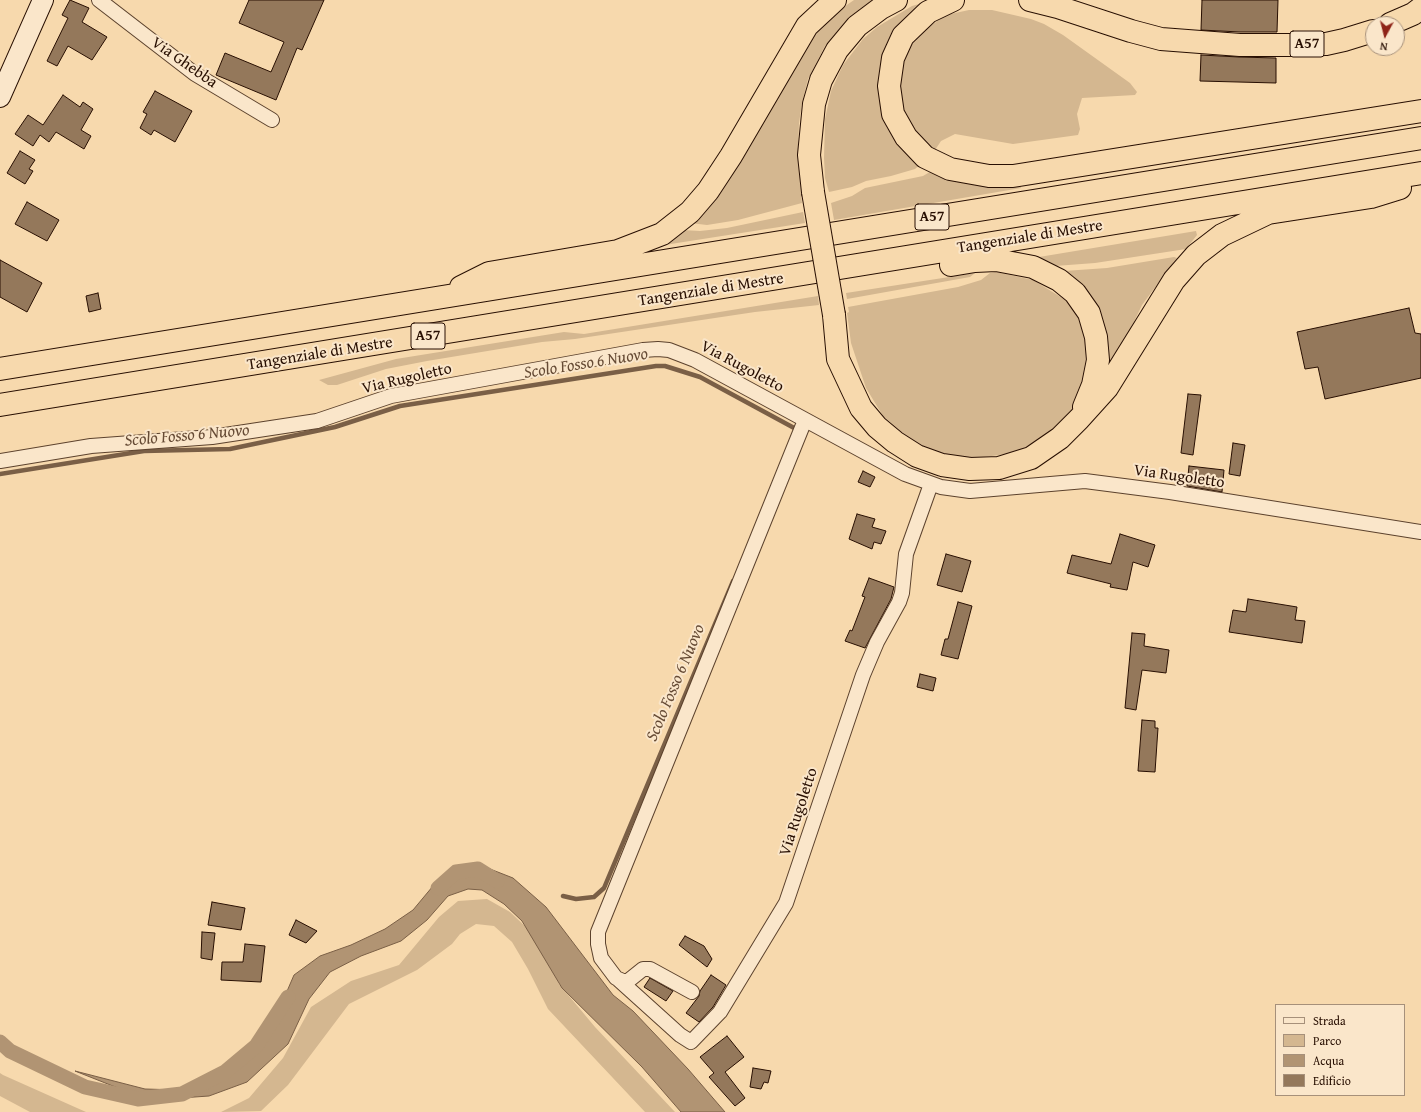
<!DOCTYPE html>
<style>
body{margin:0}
#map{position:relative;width:1421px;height:1112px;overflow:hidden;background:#f7d9ad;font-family:"Gentium Book Plus",serif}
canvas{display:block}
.legend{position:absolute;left:1275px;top:1004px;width:130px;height:92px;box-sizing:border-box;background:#fae6ca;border:1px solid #a6907a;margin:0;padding:5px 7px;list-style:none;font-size:12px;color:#280f02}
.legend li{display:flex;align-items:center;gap:8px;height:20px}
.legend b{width:20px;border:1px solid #a6907a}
.north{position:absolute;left:1365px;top:16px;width:40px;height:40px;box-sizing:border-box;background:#fae6ca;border:1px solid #a6907a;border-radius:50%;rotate:187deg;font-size:11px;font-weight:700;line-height:16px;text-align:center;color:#280f02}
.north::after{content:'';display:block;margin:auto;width:14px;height:18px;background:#8f2418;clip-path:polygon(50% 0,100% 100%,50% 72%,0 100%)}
</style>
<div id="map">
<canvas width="1421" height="1112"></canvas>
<ul class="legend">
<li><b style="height:5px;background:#fae6ca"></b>Strada</li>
<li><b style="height:11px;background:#d4b790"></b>Parco</li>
<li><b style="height:11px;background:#b19473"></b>Acqua</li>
<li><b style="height:11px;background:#94785b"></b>Edificio</li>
</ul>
<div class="north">N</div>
</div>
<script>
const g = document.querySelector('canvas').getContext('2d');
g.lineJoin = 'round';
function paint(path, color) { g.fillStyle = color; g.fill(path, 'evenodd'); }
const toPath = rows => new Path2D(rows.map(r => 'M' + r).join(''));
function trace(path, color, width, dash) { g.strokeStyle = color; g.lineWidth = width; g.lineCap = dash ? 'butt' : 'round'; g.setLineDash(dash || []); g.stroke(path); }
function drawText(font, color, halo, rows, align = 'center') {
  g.font = font + ' "Gentium Book Plus",serif'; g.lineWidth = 4; g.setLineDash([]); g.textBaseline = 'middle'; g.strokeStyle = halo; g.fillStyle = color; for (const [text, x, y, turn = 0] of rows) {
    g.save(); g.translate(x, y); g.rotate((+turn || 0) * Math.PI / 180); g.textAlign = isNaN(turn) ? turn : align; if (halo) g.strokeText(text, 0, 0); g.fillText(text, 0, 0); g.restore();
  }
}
const green = toPath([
 [854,0,872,0,848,18,825,46,808,79,802,103,799,123,798,150,803,194,801,195,802,203,738,220,707,225,690,223,809,40,831,16],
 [926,2,886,65,921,164,915,169,891,176,866,181,852,187,829,192,825,178,824,158,825,119,831,91,843,65,863,39,877,27,912,6],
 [969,10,992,10,1031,19,1044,24,1063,35,1130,83,1137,92,1135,95,1082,98,1077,114,1080,129,1078,135,1013,144,955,134,941,141,931,156,902,114,899,88,900,72,911,45,926,29,946,15],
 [933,170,964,183,979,185,1020,185,1021,188,834,220,831,203,852,196,865,188,923,176],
 [803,212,805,223,658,246,682,230,700,231,727,228],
 [1196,231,1197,235,1186,249,1095,263,1055,266,1064,271,1107,268,1174,257,1177,258,1142,305,1108,376,1102,341,1038,259,1039,257],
 [996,272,1033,280,1064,299,1075,310,1085,331,1090,360,1079,398,1070,412,1057,426,1042,438,1014,453,977,458,957,457,928,449,913,442,883,416,866,388,851,343,847,313,849,312,848,307,958,287,981,280,990,273],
 [975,273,970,277,847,299,846,293],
 [818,296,819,305,755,312,575,339,542,342,427,361,386,369,337,385,328,385,319,380,396,359,564,332,584,334],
 [487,899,510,912,527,928,544,947,559,984,595,1027,675,1112,645,1112,548,1009,528,969,512,942,494,926,476,924,460,934,452,944,417,970,349,1004,288,1085,261,1111,221,1112,249,1098,283,1058,311,1007,351,981,399,965,439,917,458,901],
 [0,1073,3,1075,86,1112,30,1112,0,1096]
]);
const water = toPath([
 [490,869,513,878,546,907,613,995,633,1011,688,1069,725,1112,681,1112,642,1067,562,988,522,921,504,904,482,890,468,889,448,896,427,920,401,941,361,956,330,972,309,999,288,1044,247,1082,209,1096,166,1099,133,1094,75,1071,145,1089,180,1090,202,1085,229,1072,255,1048,272,1026,294,975,320,956,351,945,385,929,413,910,433,886,460,870,490,869]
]);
const stream = toPath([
 [0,474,144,451,230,449,335,427,400,406,656,366,665,366,700,377,796,429,795,432],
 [563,896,576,899,594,897,604,888,733,581]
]);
const canal = toPath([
 [438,888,456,872,478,869,497,881],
 [0,1042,10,1051,85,1087,138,1099,182,1094,225,1072,256,1046,288,997]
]);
const building = toPath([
 [70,0,89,8,82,22,107,37,92,60,68,46,57,66,47,61,68,18,62,15,70,0],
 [249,0,324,0,302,50,297,48,276,100,216,75,225,53,271,72,284,42,239,23,249,0],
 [1202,0,1278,0,1277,32,1240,32,1201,30,1202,0],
 [1201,55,1239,57,1276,58,1276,83,1200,81,1201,55],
 [155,91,192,111,175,142,154,130,151,135,140,128,147,114,143,112,155,91],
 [63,95,80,107,83,102,93,109,81,130,91,136,84,149,56,132,49,142,40,135,33,146,15,134,28,115,43,125,63,95],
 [20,151,35,160,29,169,33,171,25,184,7,173,20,151],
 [27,202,59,220,47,241,15,224,27,202],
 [0,260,42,283,27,312,0,297,0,260],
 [98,293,101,309,89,312,86,296,98,293],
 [1409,308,1415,333,1421,334,1421,378,1325,399,1318,367,1305,369,1297,332,1409,308],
 [1188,394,1201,395,1193,455,1181,453,1188,394],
 [1233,443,1245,445,1240,476,1229,474,1233,443],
 [1189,466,1224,470,1222,492,1187,486,1189,466],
 [863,471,875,477,870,487,858,482,863,471],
 [857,514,875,519,872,527,886,531,881,544,874,542,872,549,849,539,857,514],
 [1120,534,1155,545,1148,567,1133,562,1127,590,1110,587,1111,584,1067,573,1072,555,1111,564,1120,534],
 [946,554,971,561,962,592,937,585,946,554],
 [869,578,894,587,891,599,865,648,845,641,850,630,852,631,865,597,862,596,869,578],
 [1248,599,1297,607,1295,620,1305,621,1302,643,1229,632,1233,610,1246,612,1248,599],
 [958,602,972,606,958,659,941,655,945,639,948,639,958,602],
 [1132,633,1145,634,1144,646,1169,650,1166,673,1142,670,1136,710,1125,708,1132,633],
 [920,674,936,678,933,691,917,687,920,674],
 [1142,720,1155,721,1155,728,1158,728,1155,772,1138,771,1142,720],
 [212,902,245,908,241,930,208,925,212,902],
 [296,920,317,931,306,943,289,935,296,920],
 [202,932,215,933,212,960,201,958,202,932],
 [685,936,704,946,712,959,707,967,679,945,685,936],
 [245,944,265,946,261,982,221,980,222,962,243,962,245,944],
 [711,975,726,985,713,1007,699,1022,686,1013,699,996,700,991,711,975],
 [650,978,673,991,666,1001,644,987,650,978],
 [727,1036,744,1057,725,1072,745,1098,735,1106,709,1077,714,1073,700,1057,727,1036],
 [753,1068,771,1071,768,1083,764,1082,761,1089,750,1087,753,1068]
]);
const street = toPath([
 [99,0,195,74,272,120],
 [0,461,91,446,212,437,317,421,391,396,643,350,658,349,669,350,695,360,905,474,941,487,970,491,1085,481,1170,492,1421,532],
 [619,980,680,1035,691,1042,720,1012,786,903,863,675,877,642,899,602,902,593,906,554,931,484],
 [692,992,650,969,643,969,628,981,623,981,616,978,601,958,598,944,598,932,805,420]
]);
const secondary = toPath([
 [0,97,43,0]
]);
const highway = toPath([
 [953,0,928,12,903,36,893,58,889,86,893,114,906,137,925,157,950,169,989,176,1013,176,1421,111],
 [1030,0,1058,7,1131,31,1161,39,1240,45,1291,45,1326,44,1344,40,1373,31],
 [1390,24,1413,14,1421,8],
 [813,192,809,155,814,104,821,80,837,50,857,26,881,8,896,0],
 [951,265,975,261,996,260,1033,267,1059,280,1075,293,1089,313,1096,337,1098,360,1093,385,1084,407],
 [461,287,489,273,618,251,662,234,690,212,708,191,731,156,807,26,835,0],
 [834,315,838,359,861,408,877,427,895,442,917,456,942,465,970,469,999,468,1031,458,1060,438,1079,419,1107,388,1174,280,1196,255,1222,235,1268,213,1371,197,1400,188],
 [0,369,1421,138],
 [0,405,1421,173]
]);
const highwayBridge = toPath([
 [813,192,834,315]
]);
const shields = [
 [1307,44,34],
 [932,217,34],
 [428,336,34]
];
const shieldNames = [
 ["A57",1307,44],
 ["A57",932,217],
 ["A57",428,336]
];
const streetNames = [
 ["Via Ghebba",184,63,35],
 ["Tangenziale di Mestre",1030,237,-9],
 ["Tangenziale di Mestre",711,290,-9],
 ["Tangenziale di Mestre",320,354,-9],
 ["Via Rugoletto",742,367,28],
 ["Via Rugoletto",407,379,-13],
 ["Via Rugoletto",1179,477,8],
 ["Via Rugoletto",799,812,-72]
];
const waterNames = [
 ["Scolo Fosso 6 Nuovo",586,364,-9],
 ["Scolo Fosso 6 Nuovo",187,436,-5],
 ["Scolo Fosso 6 Nuovo",676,683,-67]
];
paint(green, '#d4b790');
paint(water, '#b19473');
trace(water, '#7a5f46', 1);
trace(stream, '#7a5f46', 4.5);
trace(canal, '#b19473', 15);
paint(building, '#94785b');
trace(building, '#280f02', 1);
trace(street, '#5c422d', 16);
trace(secondary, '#280f02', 22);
trace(highway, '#280f02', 24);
trace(street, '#fae6ca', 14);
trace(secondary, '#fae6ca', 20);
trace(highway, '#f7d9ad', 22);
trace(highwayBridge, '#280f02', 24, []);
trace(highwayBridge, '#f7d9ad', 22);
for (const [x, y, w] of shields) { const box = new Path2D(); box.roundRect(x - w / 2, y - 13, w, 26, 3); g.fillStyle = '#fae6ca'; g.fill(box); trace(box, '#280f02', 1); }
drawText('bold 15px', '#280f02', null, shieldNames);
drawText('16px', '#280f02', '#fae6ca', streetNames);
drawText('italic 17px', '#664b35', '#fae6ca', waterNames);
</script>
